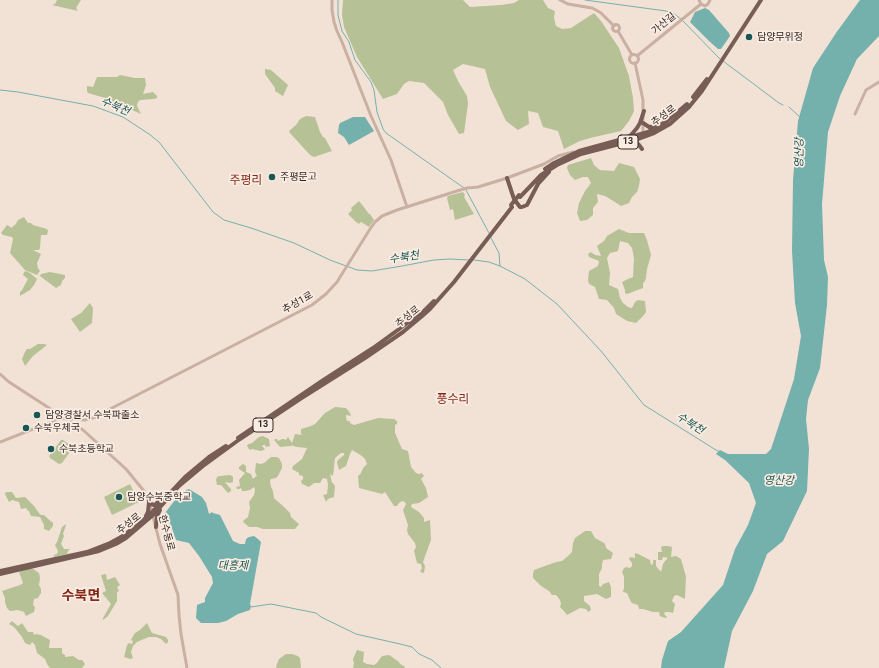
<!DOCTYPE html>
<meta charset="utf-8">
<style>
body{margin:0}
canvas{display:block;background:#f2e2d6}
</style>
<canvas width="879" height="668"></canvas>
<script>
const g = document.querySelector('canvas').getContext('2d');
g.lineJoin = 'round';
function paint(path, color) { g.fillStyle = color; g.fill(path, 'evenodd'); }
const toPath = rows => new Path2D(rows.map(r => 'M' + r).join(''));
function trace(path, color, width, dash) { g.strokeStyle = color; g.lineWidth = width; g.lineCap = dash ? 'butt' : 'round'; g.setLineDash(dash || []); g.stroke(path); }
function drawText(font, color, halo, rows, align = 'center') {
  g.font = font + ' Roboto,"Noto Sans KR",sans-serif'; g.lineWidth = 3.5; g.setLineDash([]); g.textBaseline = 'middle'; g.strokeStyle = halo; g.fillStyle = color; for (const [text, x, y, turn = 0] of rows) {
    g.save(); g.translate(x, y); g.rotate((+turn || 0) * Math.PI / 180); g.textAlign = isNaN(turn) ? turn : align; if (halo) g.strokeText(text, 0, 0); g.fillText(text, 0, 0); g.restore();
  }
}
const green = toPath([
 [57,0,81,0,76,8,78,11,52,5,55,4],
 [343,0,463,0,470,7,501,5,514,3,519,0,543,0,548,8,555,11,554,18,556,26,562,29,571,28,594,13,601,21,619,48,629,76,633,98,634,111,629,121,621,131,590,138,580,141,564,149,558,131,543,127,538,113,528,111,529,124,518,130,506,121,490,87,485,69,463,64,453,70,458,81,467,96,468,104,464,133,459,134,448,115,443,102,424,83,409,81,404,84,397,94,383,99,357,57,344,27,342,15],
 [265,69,271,70,288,85,283,96,275,91,275,88,265,74],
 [120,75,135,78,145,78,146,85,143,94,153,92,157,96,157,98,154,99,140,100,138,102,137,106,141,114,105,98,88,93,87,91,87,86,93,87,97,77,117,77],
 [306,116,315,117,320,132,323,137,325,138,332,151,314,157,310,155,290,133,289,131,296,125,300,119],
 [591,158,594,165,600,170,614,171,619,163,634,167,640,179,639,186,637,192,632,197,629,203,621,206,615,202,605,196,597,194,598,202,593,208,593,215,587,220,580,221,577,213,579,203,585,191,591,183,588,177,583,177,575,180,570,175,567,168,568,165],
 [463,192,465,195,464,197,474,214,455,220,453,209,450,210,447,198,448,196],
 [359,201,363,206,369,214,370,214,374,220,369,227,361,222,359,224,356,222,348,214,352,210,351,208],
 [24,217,28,223,31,223,33,225,47,229,48,231,47,235,41,235,40,248,39,250,33,250,41,254,37,263,38,268,40,271,37,275,25,270,10,253,13,239,12,237,3,235,1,233,7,225,12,228,13,226,15,225,18,220],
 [619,229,629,233,644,233,647,240,651,255,647,269,646,278,645,281,643,283,643,288,627,294,625,293,625,290,622,282,628,279,633,277,634,258,632,248,628,243,620,241,618,251,610,253,607,258,610,273,609,285,618,289,620,298,623,303,628,307,632,308,635,302,638,300,645,301,646,312,644,315,636,323,627,321,616,314,614,308,607,300,599,299,595,287,589,284,588,280,589,271,598,266,599,261,589,257,588,254,591,252,595,255,601,256,597,246,604,241,607,236],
 [26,271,30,273,37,279,34,285,30,290,20,296,20,292,22,290,28,279,23,275,24,272],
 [50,272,65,275,65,278,62,281,61,285,56,288,40,276,41,274],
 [90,303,93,308,92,323,80,332,71,319,81,313],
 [38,344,44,344,47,345,33,356,25,366,22,359,25,352,27,349,30,349],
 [335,407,346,408,350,413,351,416,346,415,346,417,347,421,350,421,350,423,354,425,378,418,394,419,397,421,397,424,395,425,395,433,402,449,408,451,411,467,416,473,419,474,422,473,424,476,421,479,426,488,428,497,419,503,412,504,411,507,419,512,424,518,424,522,430,520,431,540,423,562,425,566,424,573,420,572,422,568,421,564,417,563,414,551,416,547,415,543,408,534,407,530,408,525,403,510,406,504,405,502,402,501,399,503,397,506,394,506,385,492,382,494,359,488,358,476,361,473,363,468,367,464,365,459,362,456,352,450,350,454,346,466,339,470,337,462,338,460,344,455,344,453,341,453,335,458,333,476,330,474,332,483,333,483,335,486,334,497,328,499,326,502,323,495,327,494,328,485,327,479,323,478,320,483,314,483,309,487,302,484,301,481,303,479,303,476,299,475,299,473,292,469,293,466,302,459,307,448,297,447,293,446,292,445,291,446,280,447,274,440,275,439,277,439,278,441,282,439,284,439,286,440,288,437,292,443,295,434,302,435,301,434,301,429,311,426,315,424,325,413],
 [263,436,269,439,270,446,266,447,265,445,263,445,262,446,265,449,264,450,261,451,252,449,250,450,248,448,247,445,249,444,252,443,259,437],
 [61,440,63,440,72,446,72,449,62,463,59,464,50,458,49,456],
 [271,457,276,457,279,458,282,464,282,468,278,476,276,478,271,479,270,481,271,487,273,491,274,498,276,500,282,505,290,513,291,517,299,524,295,529,263,529,257,527,249,527,243,522,244,520,248,517,250,508,249,502,254,495,255,490,254,487,250,490,245,491,242,491,241,488,239,489,237,489,236,487,240,486,239,480,245,473,239,469,239,467,243,464,245,465,246,467,246,472,251,474,253,479,255,477,257,476,255,472,256,463,261,464,264,463],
 [230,475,232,476,233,477,233,482,230,483,225,482,229,487,231,489,231,491,228,493,221,485,217,485,216,480,217,477,220,476],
 [130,484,139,502,112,515,104,497],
 [7,492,12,492,16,498,25,497,34,506,39,513,41,515,44,515,46,517,53,523,53,526,49,531,44,529,44,525,40,517,31,516,30,514,29,511,28,511,26,508,21,509,19,502,12,500,9,502,5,494,5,493],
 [66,524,66,525,63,534,64,536,61,544,64,549,70,549,68,551,67,554,54,557,54,555,57,554,58,551,55,545,57,542,62,527],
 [585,531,591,531,595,538,604,543,605,544,606,548,613,553,611,559,603,560,602,564,602,568,599,574,599,586,601,587,603,584,609,582,611,587,611,597,606,599,597,594,584,596,584,601,590,606,591,610,588,612,586,609,580,608,567,615,563,610,560,607,561,604,560,600,556,595,552,595,549,591,541,586,533,578,533,574,534,570,556,562,562,561,567,557,572,552,573,543,575,538],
 [663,546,668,546,672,547,671,557,676,556,681,559,686,577,685,599,677,595,674,596,672,601,675,604,673,613,669,612,665,612,664,614,667,617,666,618,662,617,660,616,659,612,653,612,643,609,639,609,638,605,632,603,631,602,627,593,623,592,624,588,624,577,622,572,624,568,626,567,630,568,632,566,632,563,629,559,630,557,635,558,635,553,638,554,650,560,651,565,653,564,653,560,656,560,656,566,661,572,663,564,665,561,668,558,663,557,662,560,658,560,658,552,662,552,661,547],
 [27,569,33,569,39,573,40,578,39,585,41,589,41,593,38,598,34,599,33,605,35,607,34,612,26,616,24,612,18,610,10,611,7,608,5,602,5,598,2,591,20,585,23,583,19,572],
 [106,574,107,580,115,577,120,585,117,587,119,591,117,592,117,601,108,616,103,620,103,618,111,604,102,593,106,591,101,575],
 [12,621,18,626,22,623,28,632,33,632,34,635,36,634,41,635,50,640,49,648,62,648,62,653,65,655,65,657,73,656,79,660,82,660,85,664,82,668,50,668,47,664,45,659,37,653,35,645,32,642,30,645,25,643,22,637,14,627,9,624],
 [147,623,152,633,166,637,168,640,168,642,166,644,161,639,156,637,149,637,144,639,137,642,133,646,131,652,133,658,130,659,124,657,127,645,129,643,132,644,133,641,131,640,133,636,135,633,140,630],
 [357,650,364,652,363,662,367,664,374,665,377,663,382,656,389,655,392,657,399,662,400,664,404,666,405,668,353,668,354,663,353,659],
 [286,654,292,654,298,656,300,658,301,668,276,668,277,664,279,659]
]);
const water = toPath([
 [860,0,879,0,879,36,857,59,840,96,828,132,822,204,824,260,828,277,827,305,820,368,808,400,806,419,809,449,807,491,783,541,767,554,753,591,732,631,724,668,661,668,662,660,668,641,681,632,723,585,735,549,748,525,756,503,749,483,725,460,716,454,720,450,728,454,766,454,771,449,794,379,801,336,795,303,792,251,793,180,798,121,813,68,836,33],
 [705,8,709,10,729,33,730,36,721,49,718,49,709,41,690,22,695,12],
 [353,117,365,117,374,131,349,145,344,137,338,133,339,125,340,123],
 [189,489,202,497,206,503,209,514,212,512,213,513,220,515,233,541,240,544,245,544,246,539,249,537,254,536,258,539,261,542,250,604,251,606,250,610,238,614,226,621,218,623,201,623,196,618,197,605,205,602,205,598,213,583,212,577,199,556,189,543,176,540,168,517,165,513,179,495,184,495,186,490]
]);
const stream = toPath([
 [338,0,338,15,342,31,349,42,355,60,371,82,374,90,377,112,383,129,386,133,464,188],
 [585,0,666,11,673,13,681,19],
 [683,21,720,59],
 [723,61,779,103,783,105],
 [0,90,18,92,93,106,123,117,149,134,159,142,213,212,224,220,251,228,294,243,330,260,357,270,372,271,402,266,434,260,450,259,469,260],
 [789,107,800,117],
 [466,190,489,233],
 [491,238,499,253,500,266],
 [474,260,489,262,500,266,525,279,557,304,601,351,644,405,716,450,720,452],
 [251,607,271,604,316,613,321,617,356,634,400,644,412,647,419,654,432,660,441,668]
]);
const tertiary = toPath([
 [332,0,332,10,334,22,337,31,342,42,371,116,391,160,407,207],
 [560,0,568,4,592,8,596,10,601,13,614,26],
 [699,0,701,4,705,6,708,4,710,0],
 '612.5 28a3.5 3.5 0 1 1 7 0a3.5 3.5 0 1 1-7 0Z',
 [618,31,632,55],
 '629.5 59a4.5 4.5 0 1 1 9 0a4.5 4.5 0 1 1-9 0Z',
 [637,56,701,4],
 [635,63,643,100,643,134],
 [855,114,866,90,879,82],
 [0,374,9,382,83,430,126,469,144,491,149,501,160,544,178,595,179,615,181,634,187,668],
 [0,442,56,420,63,418,85,420,96,417,110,409,312,305,326,294,337,282,370,229,375,222,382,216,397,210,457,191,467,188,478,187,507,178,544,164,558,156,573,152]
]);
const primary = toPath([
 [693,97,707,79],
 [643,123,649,127,656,126],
 [627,137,631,135,637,128,640,123,644,111],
 [632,143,636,142,639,145,642,149],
 [545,169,554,163,579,151,648,132,667,121,687,104],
 [507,178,514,199,520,207,522,207,527,205,538,184,549,172],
 [520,197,541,175,557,165,581,154,635,140,654,133,670,124,689,107,702,91,761,0],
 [238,438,322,381,373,348,424,311,434,301],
 [149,501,151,504,154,505,156,504,158,502],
 [146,516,148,512,149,502],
 [156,527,157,516,160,510],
 [0,571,87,552,110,543,121,537,139,524,152,512,185,477,209,457,226,446],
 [0,574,99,551,116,544,126,538,153,515,179,486,203,466,240,439,300,399,365,358,403,332,421,317,430,309,454,282,512,207]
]);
const primaryBridge = toPath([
 [511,205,519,195]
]);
const markers = [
 [749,37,4,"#195754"],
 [272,177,4,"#195754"],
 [37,415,4,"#195754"],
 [26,428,4,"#195754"],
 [51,449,4,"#195754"],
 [119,497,4,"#195754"]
];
const shields = [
 [628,142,20],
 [263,425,20]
];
const shieldNames = [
 ["13",628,142],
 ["13",263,425]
];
const streetNames = [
 ["가산길",664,24,-40],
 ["추성로",664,116,-36],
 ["추성1로",298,303,-30],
 ["추성로",408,317,-39],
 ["추성로",129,524,-38],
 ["한수동로",166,533,75]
];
const poiNames = [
 ["담양무위정",757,37],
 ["주평문고",280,177],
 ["담양경찰서 수북파출소",45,415],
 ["수북우체국",34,428],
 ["수북초등학교",59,449],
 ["담양수북중학교",127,497]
];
const waterNames = [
 ["수북천",115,107,23],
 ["영산강",800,153,-89],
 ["수북천",404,258,-9],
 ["수북천",690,424,32],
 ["영산강",779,481],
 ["대흥제",233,566]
];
const quarterNames = [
 ["주평리",246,181],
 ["풍수리",453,400]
];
const districtNames = [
 ["수북면",81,596]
];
paint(green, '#b7c196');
paint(water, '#74b0ac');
trace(stream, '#74b0ac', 1);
trace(tertiary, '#cab0a2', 3);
trace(primary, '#775d55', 4);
trace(primaryBridge, '#775d55', 4);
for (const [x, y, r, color] of markers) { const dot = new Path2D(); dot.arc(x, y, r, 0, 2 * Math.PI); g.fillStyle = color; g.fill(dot); trace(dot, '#f9ece2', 1.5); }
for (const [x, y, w] of shields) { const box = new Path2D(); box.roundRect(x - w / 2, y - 7, w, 14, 3); g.fillStyle = '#f9ece2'; g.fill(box); trace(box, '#342825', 1); }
drawText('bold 9px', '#342825', null, shieldNames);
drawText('10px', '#342825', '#f9ece2', streetNames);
drawText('10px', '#342825', '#f9ece2', poiNames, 'left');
drawText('italic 11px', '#195754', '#f9ece2', waterNames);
drawText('12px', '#86291a', '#f9ece2', quarterNames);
drawText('bold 14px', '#86291a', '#f9ece2', districtNames);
</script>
